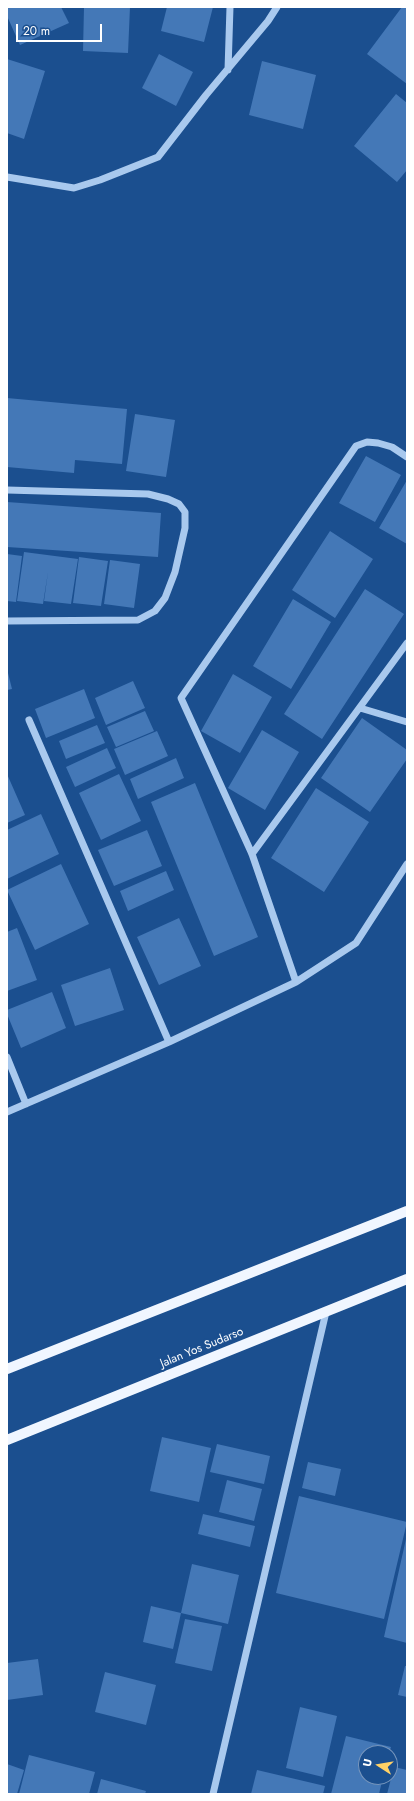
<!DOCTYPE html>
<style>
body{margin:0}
#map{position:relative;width:414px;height:1801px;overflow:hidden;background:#1b4f8f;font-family:Jost,sans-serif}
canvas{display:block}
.frame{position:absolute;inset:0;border:8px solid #fff;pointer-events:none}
.north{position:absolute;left:358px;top:1745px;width:40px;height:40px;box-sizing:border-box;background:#1b4f8f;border:1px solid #7695bc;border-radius:50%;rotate:282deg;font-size:11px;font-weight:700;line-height:16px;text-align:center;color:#fff}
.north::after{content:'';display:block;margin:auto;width:14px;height:18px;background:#ffd166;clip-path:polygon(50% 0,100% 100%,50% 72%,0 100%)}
.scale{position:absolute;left:16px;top:24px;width:86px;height:18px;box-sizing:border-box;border:2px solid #fff;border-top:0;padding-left:5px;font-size:12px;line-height:14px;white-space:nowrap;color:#fff;-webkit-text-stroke:3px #1b4f8f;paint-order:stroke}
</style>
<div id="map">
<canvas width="414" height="1801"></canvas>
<div class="frame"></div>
<div class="north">U</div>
<div class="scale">20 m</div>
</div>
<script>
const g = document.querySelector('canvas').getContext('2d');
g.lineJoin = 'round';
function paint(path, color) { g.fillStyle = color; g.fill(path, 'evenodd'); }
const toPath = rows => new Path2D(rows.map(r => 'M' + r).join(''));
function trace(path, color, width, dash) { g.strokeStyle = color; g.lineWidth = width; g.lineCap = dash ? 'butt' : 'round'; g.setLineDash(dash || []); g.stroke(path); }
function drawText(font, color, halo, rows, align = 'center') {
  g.font = font + ' Jost,sans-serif'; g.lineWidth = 4; g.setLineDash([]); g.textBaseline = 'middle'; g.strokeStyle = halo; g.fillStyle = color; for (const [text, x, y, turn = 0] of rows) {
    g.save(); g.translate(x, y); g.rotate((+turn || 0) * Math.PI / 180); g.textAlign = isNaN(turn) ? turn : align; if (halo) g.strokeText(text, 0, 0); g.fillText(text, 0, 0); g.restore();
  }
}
const building = toPath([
 [7,7,61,7,69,23,20,45,7,16],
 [84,7,130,7,128,53,83,51],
 [167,7,213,7,204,42,161,31],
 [402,7,407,7,407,84,367,54],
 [159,54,193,72,176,106,142,88],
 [7,59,45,71,24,139,7,133],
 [262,61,316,75,303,129,249,115],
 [396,94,407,103,407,170,397,182,354,146],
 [7,398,127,409,122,464,75,460,74,473,7,467],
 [135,414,175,420,166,477,126,471],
 [366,456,401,475,375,522,339,503],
 [407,480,407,544,379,528],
 [7,502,161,513,158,557,7,547],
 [330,531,373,559,335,618,292,590],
 [24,552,78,559,71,604,44,601,48,572,43,604,17,601],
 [7,554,22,556,16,602,7,601],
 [79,557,108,561,101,606,73,603],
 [110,560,140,564,134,608,104,604],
 [365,589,404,614,322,739,284,714],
 [293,599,331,622,291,689,253,666],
 [7,669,12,689,7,690],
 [233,674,272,697,240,753,201,731],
 [133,681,145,708,106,725,95,698],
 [84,689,95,718,46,738,35,709],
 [145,711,154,731,116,747,107,727],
 [362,718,407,750,407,759,370,812,321,778],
 [97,725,105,743,66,759,59,741],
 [262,730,299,752,265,810,228,788],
 [157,731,168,756,125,775,114,749],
 [107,748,116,768,75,787,66,767],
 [176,758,184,778,138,799,130,779],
 [7,774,25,815,7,823],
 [119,774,141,821,101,840,79,793],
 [195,783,258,937,214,956,151,802],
 [316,788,369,822,324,892,271,858],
 [41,814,59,854,7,879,7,830],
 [147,830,162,866,114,886,98,850],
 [61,864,89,924,35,950,7,890],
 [166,871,174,890,128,911,120,891],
 [179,918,201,966,159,985,137,937],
 [17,928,37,980,7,991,7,932],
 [110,968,124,1010,75,1026,61,985],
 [52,992,66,1028,21,1048,7,1014,7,1010],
 [162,1437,211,1448,199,1502,150,1491],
 [217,1444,270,1456,264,1484,210,1472],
 [308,1462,341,1469,335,1496,302,1488],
 [227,1480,262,1489,254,1521,219,1512],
 [299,1496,407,1522,384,1619,276,1593],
 [203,1514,255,1526,250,1547,198,1534],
 [406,1539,407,1539,407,1643,384,1637],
 [192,1564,239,1575,228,1624,181,1613],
 [151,1606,181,1613,173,1649,143,1642],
 [185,1619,222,1626,212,1671,175,1663],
 [38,1659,43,1695,7,1700,7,1663],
 [405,1666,407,1666,407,1697,398,1695],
 [105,1672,156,1685,146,1725,95,1712],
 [300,1707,337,1716,323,1777,286,1768],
 [346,1736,391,1747,389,1753,366,1753,366,1777,383,1777,379,1794,331,1794],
 [29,1755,95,1772,89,1794,19,1794],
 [7,1764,24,1770,17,1794,7,1794],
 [394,1767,407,1770,407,1794,387,1794],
 [257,1770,325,1786,323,1794,251,1794],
 [101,1779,146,1791,145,1794,97,1794]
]);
const minor = toPath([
 [228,70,230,7],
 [7,177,74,188,100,180,158,157,206,95,268,21,277,7],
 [7,490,148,494,168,499,179,504,185,512,185,528,175,572,165,598,155,611,138,620,7,621],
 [360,708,407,722],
 [29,720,169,1042],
 [252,854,407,643],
 [296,982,252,854,181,698,356,446,367,442,378,443,392,447,407,457],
 [7,1057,26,1104],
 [7,1112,169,1042,296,982,356,943,407,864],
 [213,1794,326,1312]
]);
const major = toPath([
 [7,1369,407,1211],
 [7,1440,407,1279]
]);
const streetNames = [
 ["Jalan Yos Sudarso",202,1348,-22]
];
paint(building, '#4478b7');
trace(minor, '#a9c9ee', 7);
trace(major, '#f0f6ff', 10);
drawText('12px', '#fff', '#1b4f8f', streetNames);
</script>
